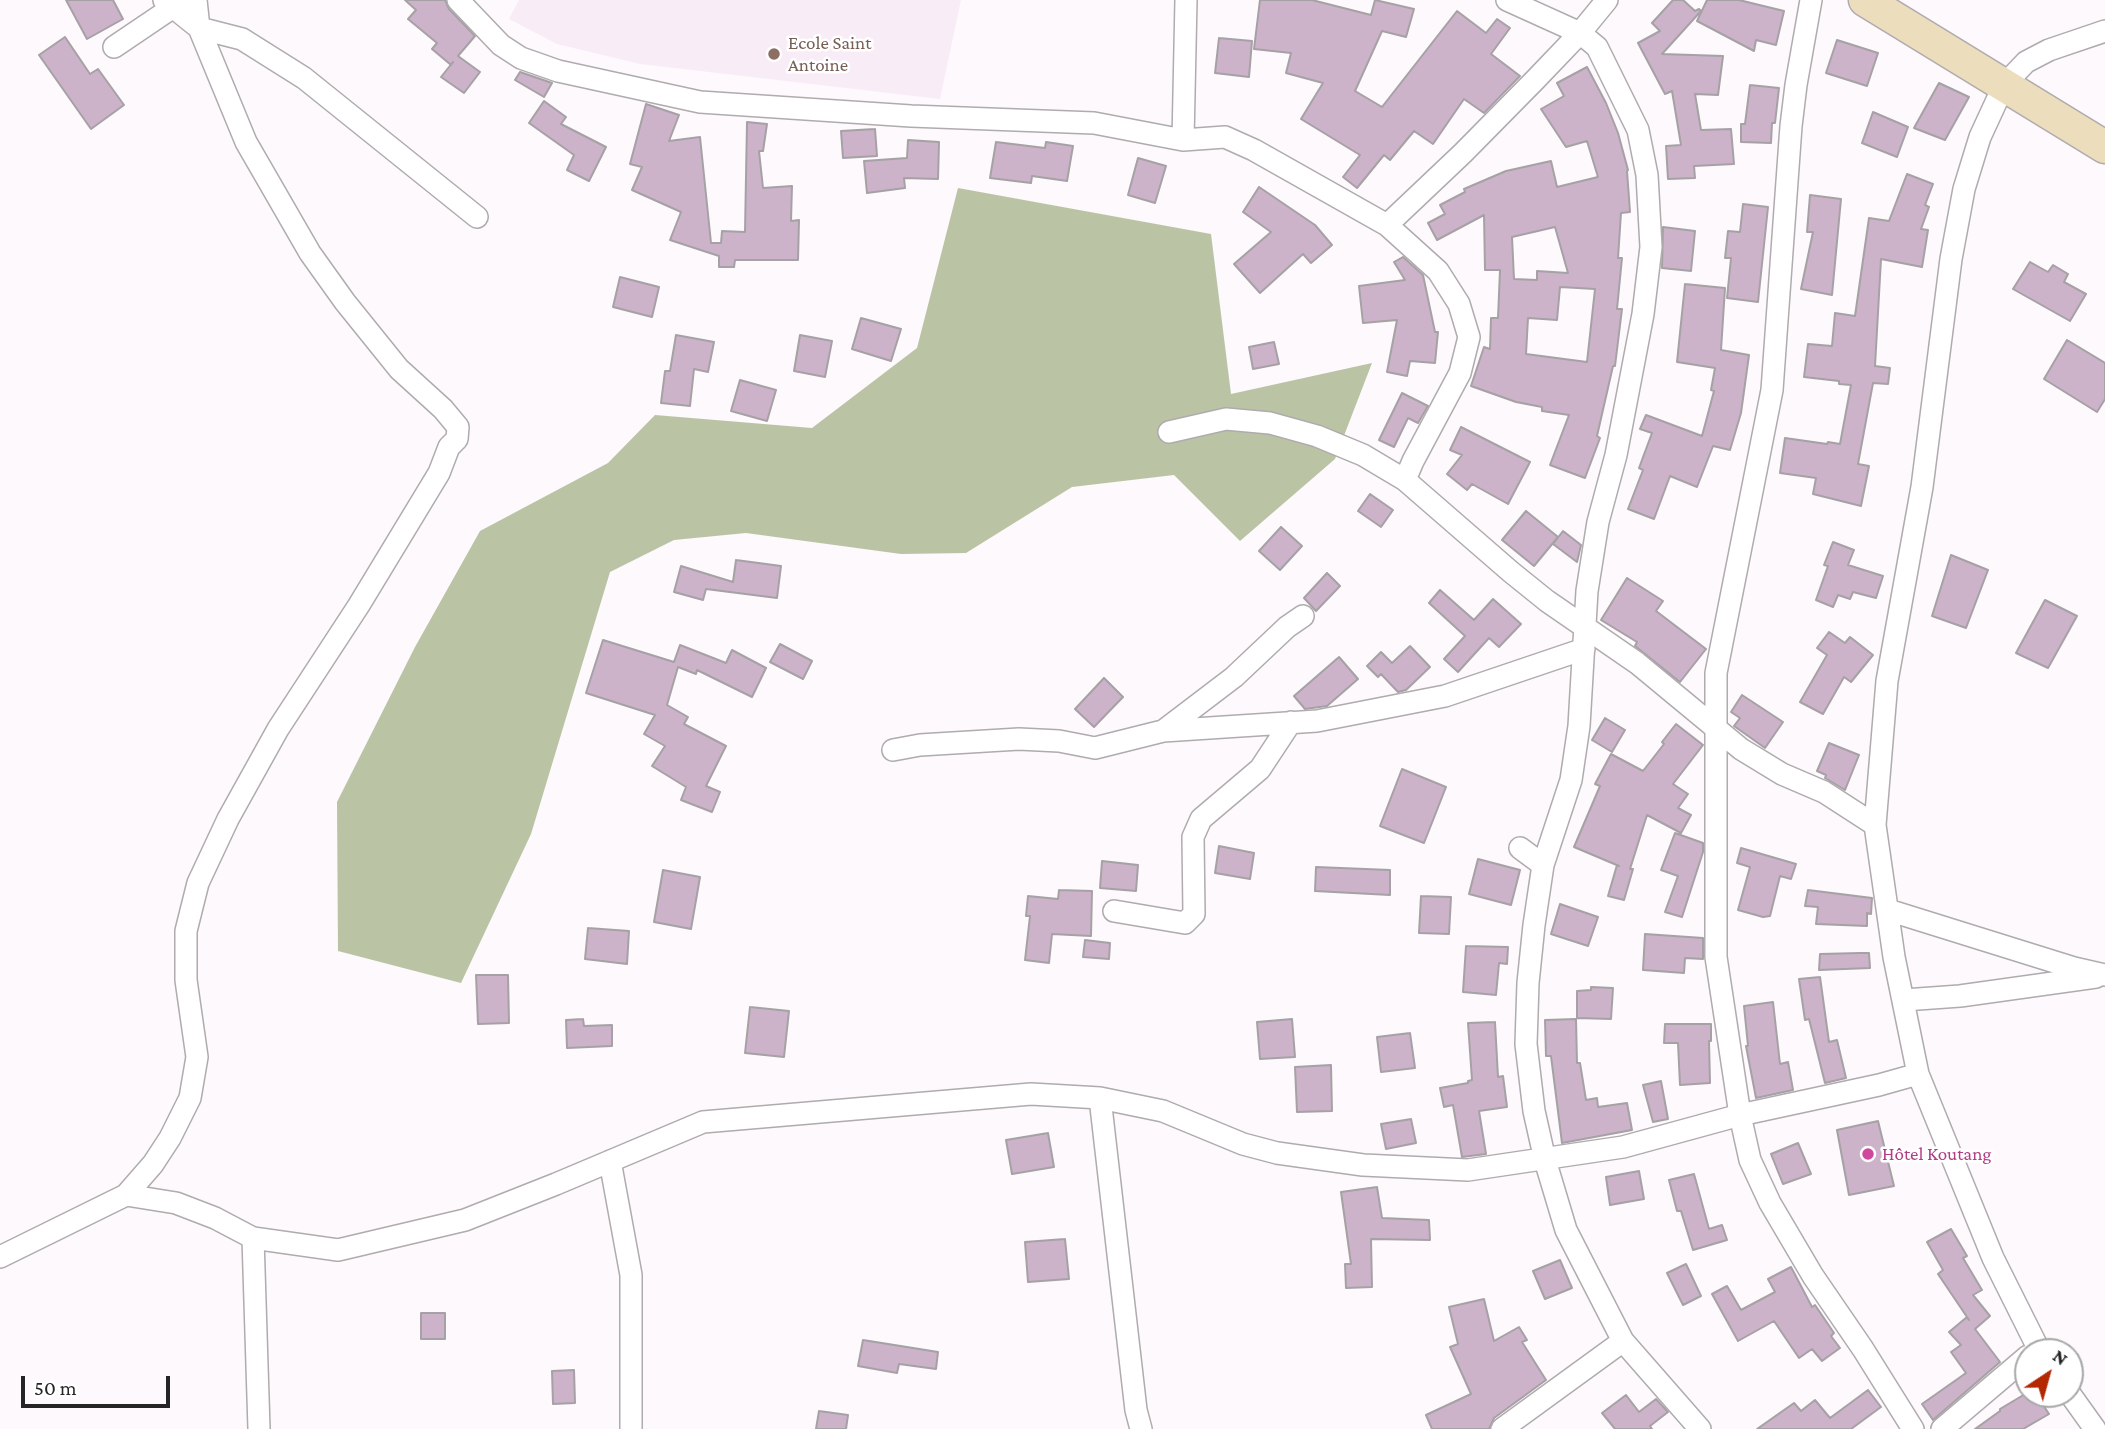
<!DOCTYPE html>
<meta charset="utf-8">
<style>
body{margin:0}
#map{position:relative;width:2105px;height:1429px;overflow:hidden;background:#fdf9fd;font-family:"Crimson Pro",serif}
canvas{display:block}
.north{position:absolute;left:2014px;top:1338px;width:70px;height:70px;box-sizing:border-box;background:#fff;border:2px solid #a8a8a8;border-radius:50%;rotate:36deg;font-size:19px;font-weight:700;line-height:28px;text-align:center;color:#262526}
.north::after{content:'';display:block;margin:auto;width:24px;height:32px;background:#b32701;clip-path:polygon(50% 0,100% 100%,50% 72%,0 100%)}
.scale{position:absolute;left:21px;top:1376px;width:149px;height:32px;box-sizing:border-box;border:4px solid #262526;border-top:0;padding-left:9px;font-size:21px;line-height:24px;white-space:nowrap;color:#262526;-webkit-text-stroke:5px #fff;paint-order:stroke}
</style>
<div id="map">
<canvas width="2105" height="1429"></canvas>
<div class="north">N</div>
<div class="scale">50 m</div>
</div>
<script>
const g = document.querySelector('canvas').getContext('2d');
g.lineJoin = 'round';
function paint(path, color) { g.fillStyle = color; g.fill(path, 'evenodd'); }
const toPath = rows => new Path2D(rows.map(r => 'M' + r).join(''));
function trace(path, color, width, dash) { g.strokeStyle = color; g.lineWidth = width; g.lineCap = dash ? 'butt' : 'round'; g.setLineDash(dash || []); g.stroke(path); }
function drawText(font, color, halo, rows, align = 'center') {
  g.font = font + ' "Crimson Pro",serif'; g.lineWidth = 5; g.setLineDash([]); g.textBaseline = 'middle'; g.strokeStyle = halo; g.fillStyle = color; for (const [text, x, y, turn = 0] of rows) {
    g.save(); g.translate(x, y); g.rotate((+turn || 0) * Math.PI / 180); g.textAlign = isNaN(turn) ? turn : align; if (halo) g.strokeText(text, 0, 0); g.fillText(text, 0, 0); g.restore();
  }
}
const built = toPath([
 [519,0,961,0,940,99,640,64,557,44,509,19]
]);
const forest = toPath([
 [958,188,1211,234,1231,394,1372,363,1335,459,1240,541,1174,475,1072,487,966,553,901,554,746,533,674,540,610,572,531,834,461,983,338,951,337,802,415,647,480,531,608,463,655,415,812,428,917,348]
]);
const building = toPath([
 [66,0,113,0,123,19,87,39,66,0],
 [405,0,445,0,449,9,475,36,458,56,480,72,464,93,441,77,453,62,451,65,432,49,437,43,408,19,416,10,405,0],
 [1260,0,1312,0,1371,15,1375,0,1414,9,1406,37,1382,31,1355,91,1382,107,1457,11,1486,33,1497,19,1510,28,1491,54,1520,76,1484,113,1464,99,1433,144,1414,131,1390,160,1384,155,1357,188,1343,177,1360,155,1301,119,1323,83,1286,73,1291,53,1254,49,1260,0],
 [1673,0,1683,0,1695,11,1699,9,1701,11,1662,54,1723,56,1718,95,1695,94,1701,130,1731,129,1734,164,1694,166,1695,178,1668,179,1666,146,1681,145,1672,91,1665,94,1638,43,1660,31,1652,23,1673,0],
 [1707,0,1739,0,1784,11,1776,45,1756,40,1754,51,1697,21,1707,0],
 [65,37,90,74,98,69,124,105,91,129,39,55,65,37],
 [1219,38,1252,41,1249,77,1215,73,1219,38],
 [1837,40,1878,53,1867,86,1826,73,1837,40],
 [1587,67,1606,103,1618,133,1628,170,1627,171,1630,212,1621,213,1618,258,1622,258,1617,309,1622,309,1615,366,1613,366,1597,436,1600,438,1585,478,1550,465,1569,415,1542,411,1542,407,1516,402,1471,386,1484,347,1490,349,1491,318,1498,318,1500,270,1485,270,1484,215,1437,240,1428,223,1445,214,1440,205,1465,192,1464,189,1506,171,1551,161,1557,187,1598,177,1587,141,1566,147,1541,109,1564,96,1557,83,1587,67],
 [1555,227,1568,273,1537,271,1537,280,1514,279,1512,237,1555,227],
 [1560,287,1595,289,1587,362,1526,354,1528,318,1557,320,1560,287],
 [520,72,552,83,544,97,515,80,520,72],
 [1939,83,1969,97,1945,140,1914,128,1939,83],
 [1750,85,1779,88,1775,123,1772,123,1771,143,1741,142,1741,124,1745,124,1750,85],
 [544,101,566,117,561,124,606,147,589,181,567,170,574,155,529,123,544,101],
 [646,104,679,115,669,141,700,137,711,243,721,243,722,231,745,232,747,122,767,124,763,151,759,151,763,188,792,186,791,221,799,220,798,260,735,260,734,267,719,267,719,256,670,240,681,212,632,190,642,167,630,164,646,104],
 [1873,112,1908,127,1897,157,1862,143,1873,112],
 [875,129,877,156,843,158,841,131,875,129],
 [908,140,939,142,938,179,904,178,905,188,867,193,864,161,907,158,908,140],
 [996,142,1045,148,1046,142,1073,146,1067,181,1032,176,1031,183,990,178,996,142],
 [1138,158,1166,166,1155,203,1128,195,1138,158],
 [1907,174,1933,184,1925,205,1929,207,1921,229,1928,230,1922,267,1881,259,1875,366,1890,368,1888,384,1873,383,1858,464,1869,466,1861,506,1813,494,1816,478,1780,473,1785,438,1827,444,1828,442,1840,444,1851,385,1839,384,1839,381,1804,377,1808,344,1832,346,1835,313,1855,316,1869,218,1889,221,1907,174],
 [1259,187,1315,225,1332,245,1311,263,1303,254,1260,293,1234,264,1271,232,1243,212,1259,187],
 [1810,195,1841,199,1832,295,1801,289,1813,232,1807,232,1810,195],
 [1743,204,1768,207,1758,302,1727,298,1731,258,1725,258,1728,231,1740,232,1743,204],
 [1663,227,1695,231,1691,271,1662,268,1663,227],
 [1403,257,1423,275,1435,332,1438,332,1435,363,1410,361,1407,376,1387,372,1397,320,1363,323,1359,286,1405,280,1394,262,1403,257],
 [2030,262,2048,272,2053,265,2068,274,2064,282,2086,294,2070,321,2013,289,2030,262],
 [620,277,659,287,652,317,613,307,620,277],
 [1685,284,1725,288,1721,350,1749,355,1741,413,1730,450,1713,446,1697,487,1670,476,1654,519,1628,509,1643,470,1639,468,1652,433,1640,429,1646,415,1702,436,1714,391,1711,390,1715,368,1677,362,1685,284],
 [861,318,901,329,891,361,852,349,861,318],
 [676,335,714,342,708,372,694,369,690,406,661,403,665,371,670,371,676,335],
 [800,335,832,341,825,377,794,371,800,335],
 [2067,340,2105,363,2105,399,2097,412,2044,379,2067,340],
 [1274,342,1279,364,1253,369,1249,347,1274,342],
 [740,380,776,390,767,421,731,411,740,380],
 [1402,393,1428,406,1418,423,1408,418,1394,447,1379,440,1402,393],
 [1461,427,1530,462,1508,504,1472,484,1467,490,1447,474,1462,455,1450,450,1461,427],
 [1370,494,1393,510,1381,527,1358,511,1370,494],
 [1526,511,1558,537,1534,566,1502,540,1526,511],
 [1281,527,1302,546,1280,570,1259,551,1281,527],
 [1563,531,1581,545,1577,562,1553,544,1563,531],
 [1833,542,1854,550,1848,565,1883,576,1876,598,1853,592,1850,599,1838,595,1833,607,1816,600,1828,566,1824,565,1833,542],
 [1951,555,1988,570,1966,628,1932,616,1951,555],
 [736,560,781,566,777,598,706,589,703,600,674,592,681,566,733,582,736,560],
 [1327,573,1340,586,1316,611,1304,598,1327,573],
 [1627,578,1663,601,1656,611,1706,649,1680,682,1635,646,1637,642,1601,620,1627,578],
 [1440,590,1474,620,1493,599,1521,624,1499,647,1489,638,1458,672,1444,659,1465,636,1429,603,1440,590],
 [2045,600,2077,616,2048,668,2016,653,2045,600],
 [1829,632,1845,643,1850,637,1873,655,1851,682,1844,677,1823,714,1800,702,1827,655,1817,648,1829,632],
 [603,640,674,662,680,645,726,663,732,650,766,668,752,697,697,670,696,674,678,667,667,705,688,717,684,724,726,746,706,786,720,792,712,812,681,800,686,787,652,766,665,746,644,734,655,715,586,693,603,640],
 [780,644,812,661,803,679,770,662,780,644],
 [1410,646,1430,667,1406,690,1398,692,1381,674,1378,677,1367,666,1381,652,1392,663,1410,646],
 [1339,657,1358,679,1327,706,1305,709,1294,696,1339,657],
 [1104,678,1123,697,1094,727,1075,709,1104,678],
 [1742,695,1783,722,1765,748,1734,726,1740,718,1731,712,1742,695],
 [1605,718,1625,730,1612,752,1592,740,1605,718],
 [1676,724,1703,745,1673,784,1688,794,1678,808,1691,815,1681,833,1647,815,1630,869,1633,869,1624,900,1608,896,1617,865,1619,866,1574,847,1600,786,1595,784,1611,754,1643,771,1664,744,1662,742,1676,724],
 [1829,743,1859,755,1845,790,1825,778,1826,775,1817,771,1829,743],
 [1402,769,1446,787,1424,843,1380,826,1402,769],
 [1675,833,1703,843,1703,852,1682,917,1665,912,1678,876,1661,870,1675,833],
 [1219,846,1254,853,1250,879,1215,873,1219,846],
 [1741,848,1796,864,1791,879,1780,876,1770,916,1763,917,1738,910,1750,867,1737,863,1741,848],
 [1478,859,1520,870,1511,905,1469,894,1478,859],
 [1102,861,1138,865,1136,891,1100,888,1102,861],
 [1316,867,1390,870,1390,895,1315,891,1316,867],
 [663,870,700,877,691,929,654,922,663,870],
 [1059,890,1092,891,1091,936,1052,934,1049,963,1025,960,1030,916,1026,916,1028,896,1058,899,1059,890],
 [1808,890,1872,898,1871,914,1867,913,1867,926,1816,924,1818,907,1805,906,1808,890],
 [1421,896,1451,897,1449,934,1419,933,1421,896],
 [1560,904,1598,917,1588,946,1551,934,1560,904],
 [588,928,629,931,627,964,585,959,588,928],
 [1645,934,1703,938,1703,959,1685,958,1684,973,1643,970,1645,934],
 [1085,940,1110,943,1109,959,1083,957,1085,940],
 [1466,946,1508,947,1507,964,1499,963,1496,995,1463,992,1466,946],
 [1860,953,1869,953,1870,968,1819,970,1820,954,1860,953],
 [476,975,508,975,509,1023,478,1024,476,975],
 [1820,977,1829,1042,1837,1040,1846,1078,1825,1083,1809,1019,1805,1020,1799,979,1820,977],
 [1591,987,1613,988,1611,1019,1577,1018,1577,991,1591,990,1591,987],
 [1773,1002,1780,1064,1788,1062,1793,1090,1756,1098,1746,1046,1748,1046,1744,1006,1773,1002],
 [750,1007,789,1011,784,1057,745,1053,750,1007],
 [583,1019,584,1026,612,1025,612,1046,567,1048,566,1020,583,1019],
 [1292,1019,1295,1057,1260,1059,1257,1022,1292,1019],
 [1576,1019,1577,1063,1580,1063,1586,1100,1597,1098,1598,1107,1627,1103,1632,1130,1562,1143,1551,1056,1546,1056,1545,1020,1576,1019],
 [1495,1022,1498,1077,1503,1076,1507,1107,1479,1111,1486,1154,1462,1157,1453,1105,1444,1107,1440,1088,1468,1083,1468,1081,1472,1080,1468,1023,1495,1022],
 [1665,1024,1711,1024,1711,1041,1709,1041,1710,1083,1680,1085,1678,1043,1664,1043,1665,1024],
 [1410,1033,1415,1068,1381,1072,1377,1037,1410,1033],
 [1331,1065,1332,1111,1297,1112,1295,1067,1331,1065],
 [1661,1081,1668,1119,1653,1122,1643,1085,1661,1081],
 [1411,1119,1416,1143,1386,1149,1381,1124,1411,1119],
 [1878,1121,1894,1186,1849,1195,1837,1130,1878,1121],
 [1048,1133,1054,1167,1012,1174,1006,1140,1048,1133],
 [1798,1143,1811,1174,1783,1184,1771,1154,1798,1143],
 [1639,1171,1644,1199,1610,1205,1606,1177,1639,1171],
 [1694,1174,1709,1229,1722,1225,1727,1240,1693,1250,1681,1211,1677,1211,1669,1180,1694,1174],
 [1377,1187,1382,1218,1429,1220,1430,1240,1371,1239,1372,1287,1346,1288,1345,1264,1351,1264,1341,1192,1377,1187],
 [1951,1229,1967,1256,1963,1258,1982,1290,1973,1295,1990,1316,1975,1329,2000,1362,1933,1420,1922,1404,1966,1373,1951,1352,1961,1345,1949,1332,1967,1317,1969,1320,1938,1274,1943,1270,1927,1242,1951,1229],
 [1065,1239,1069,1279,1028,1282,1025,1242,1065,1239],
 [1560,1260,1572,1288,1545,1299,1533,1271,1560,1260],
 [1686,1264,1701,1296,1683,1305,1667,1273,1686,1264],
 [1791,1267,1812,1307,1815,1305,1834,1333,1831,1336,1840,1348,1822,1361,1812,1349,1799,1358,1774,1321,1738,1341,1712,1294,1727,1286,1741,1310,1775,1292,1768,1279,1791,1267],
 [1484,1299,1494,1341,1519,1327,1527,1340,1522,1342,1546,1380,1494,1418,1489,1429,1432,1429,1426,1415,1471,1394,1450,1347,1458,1344,1449,1307,1484,1299],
 [421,1313,445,1313,445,1339,421,1339,421,1313],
 [863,1340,938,1352,936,1369,899,1364,897,1373,858,1366,863,1340],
 [574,1370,575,1403,553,1404,552,1371,574,1370],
 [1868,1390,1881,1407,1851,1429,1757,1429,1794,1403,1801,1411,1815,1400,1830,1418,1868,1390],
 [2025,1394,2036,1394,2049,1414,2023,1429,1975,1429,2000,1411,2000,1409,2025,1394],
 [1626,1395,1639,1412,1656,1399,1668,1412,1650,1426,1652,1429,1615,1429,1602,1413,1626,1395],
 [819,1411,848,1415,846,1429,816,1429,819,1411]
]);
const street = toPath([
 [164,0,199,28,242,39,304,78,477,217],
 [458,0,501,45,521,58,558,71,700,102,911,116,1094,123,1183,140,1225,137,1254,150,1387,225,1463,153,1535,80,1580,33,1607,0],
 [1507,0,1580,33,1597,47,1638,130,1647,175,1651,247,1643,314,1616,455,1598,522,1587,591,1579,726,1571,780,1543,865,1534,925,1528,983,1526,1044,1534,1111,1545,1160,1566,1230,1623,1341,1700,1429],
 [1811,0,1796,85,1791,126,1772,390,1716,673,1716,957,1740,1115,1750,1160,1770,1203,1813,1276,1863,1349,1913,1429],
 [114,47,182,1],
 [1183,140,1186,0],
 [1387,225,1438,271,1459,304,1469,337,1460,373,1413,461,1405,480],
 [1169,432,1226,419,1270,423,1317,436,1363,455,1405,480,1511,572,1547,601,1637,663,1741,749,1782,774,1824,792,1875,825],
 [1163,731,1234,677,1287,627,1303,616],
 [893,750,920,745,1019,739,1059,741,1095,748,1163,731,1317,721,1445,696,1584,649],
 [1520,848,1543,865],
 [1888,910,2074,968,2105,975],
 [1114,911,1185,923,1194,914,1193,837,1201,819,1260,769,1291,722],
 [1904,1000,1960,996,2096,977],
 [1100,1098,1136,1410,1141,1429],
 [610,1161,631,1275,631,1429],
 [126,1195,176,1203,215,1218,253,1238,338,1250,465,1220,556,1184,703,1122,1031,1094,1100,1098,1163,1111,1243,1144,1277,1153,1363,1165,1468,1170,1623,1147,1740,1115,1879,1085,1918,1074],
 [253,1238,259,1429],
 [0,1257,126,1195,153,1164,170,1138,190,1098,197,1057,186,980,186,931,198,883,228,819,278,729,359,605,439,473,449,447,457,439,458,427,443,409,399,369,345,302,310,253,246,142,199,28,196,0],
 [2040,1352,1993,1258,1918,1074,1894,957,1875,825,1887,681,1922,487,1951,259,1964,189,1980,137,2004,85,2026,62,2049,50,2105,31],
 [2070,1394,2095,1429],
 [1502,1429,1623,1341],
 [1942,1429,2028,1356]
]);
const secondary = toPath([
 [1865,0,2105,147]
]);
const markers = [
 [774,54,7,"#8d6e63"],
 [1868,1154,7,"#d1479c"]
];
const educationNames = [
 ["Ecole Saint",788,43],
 ["Antoine",788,65]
];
const hotelNames = [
 ["Hôtel Koutang",1882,1154]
];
paint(built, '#f8edf7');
paint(forest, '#bbc3a5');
paint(building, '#ccb3ca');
trace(building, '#a5a1a4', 2);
trace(street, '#afabae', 24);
trace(secondary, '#afabae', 35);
trace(street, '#fff', 21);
trace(secondary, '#ecddbd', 32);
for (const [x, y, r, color] of markers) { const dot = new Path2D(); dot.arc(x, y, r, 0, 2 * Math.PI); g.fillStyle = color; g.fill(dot); trace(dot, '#fff', 2.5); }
drawText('19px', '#785e54', '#fff', educationNames, 'left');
drawText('19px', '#b23c85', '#fff', hotelNames, 'left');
</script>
